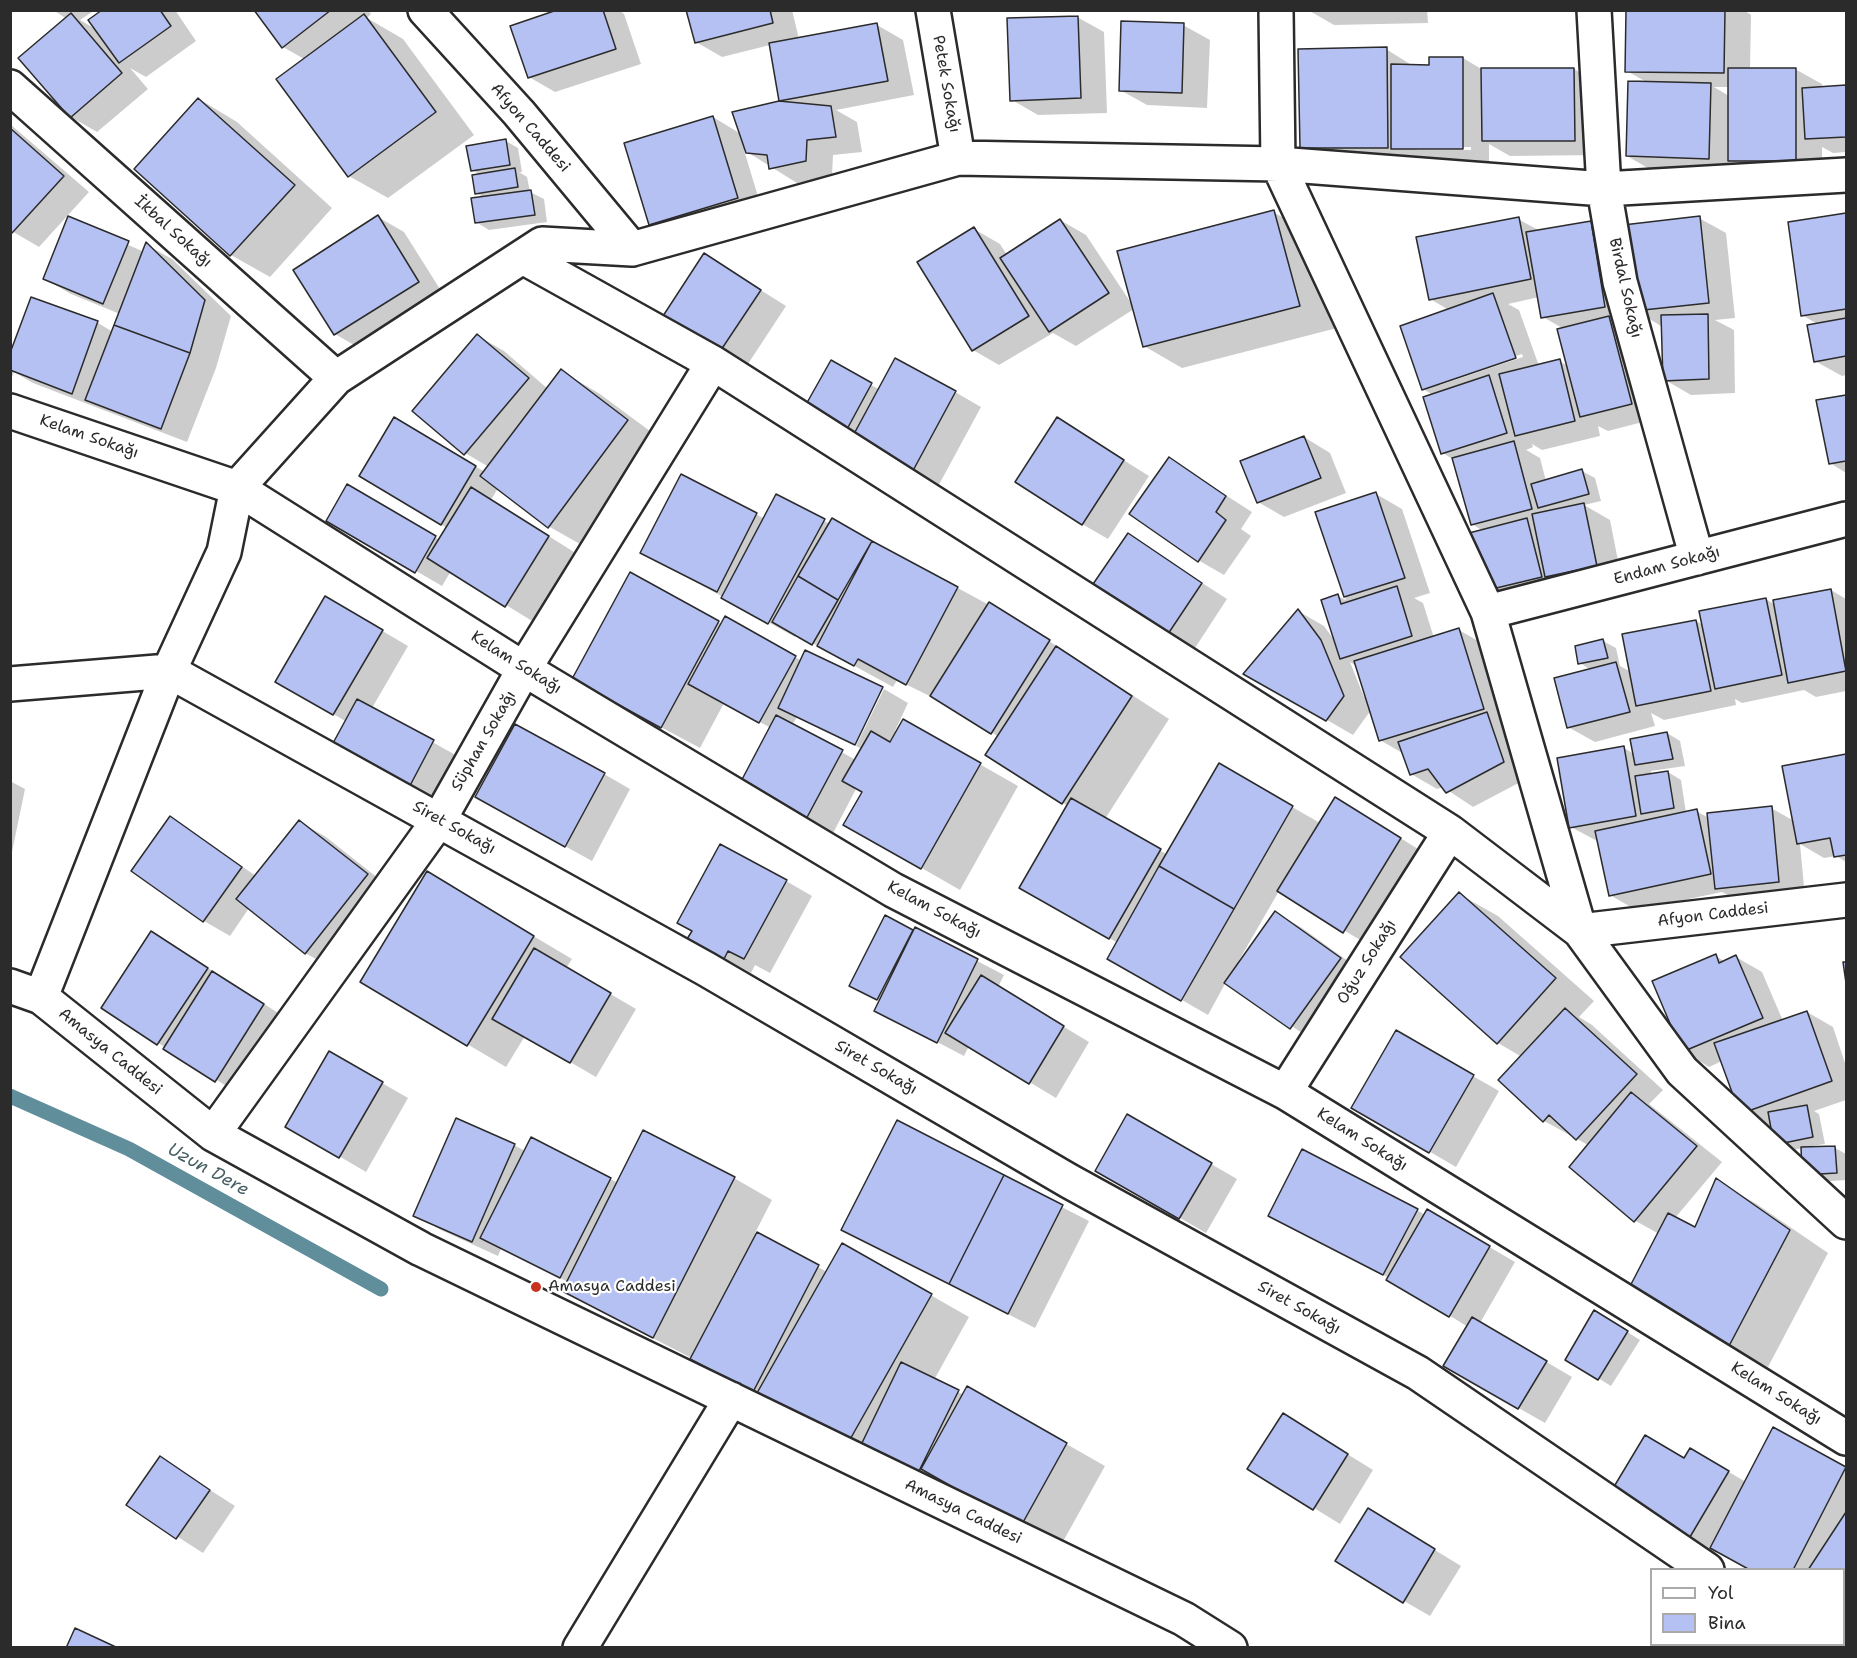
<!DOCTYPE html>
<meta charset="utf-8">
<style>
body{margin:0}
#map{position:relative;width:1857px;height:1658px;overflow:hidden;background:#fff;font-family:"Shantell Sans",sans-serif}
canvas{display:block}
.frame{position:absolute;inset:0;border:12px solid #2b2b2b;pointer-events:none}
.legend{position:absolute;left:1650px;top:1568px;width:195px;height:78px;box-sizing:border-box;background:#fff;border:2px solid #aaa;margin:0;padding:8px 10px;list-style:none;font-size:18px;color:#2b2b2b}
.legend li{display:flex;align-items:center;gap:12px;height:30px}
.legend b{width:30px;border:2px solid #aaa}
</style>
<div id="map">
<canvas width="1857" height="1658"></canvas>
<div class="frame"></div>
<ul class="legend">
<li><b style="height:8px;background:#fff"></b>Yol</li>
<li><b style="height:16px;background:#b5c1f2"></b>Bina</li>
</ul>
</div>
<script>
const g = document.querySelector('canvas').getContext('2d');
g.lineJoin = 'round';
function paint(path, color) { g.fillStyle = color; g.fill(path, 'evenodd'); }
const toPath = rows => new Path2D(rows.map(r => 'M' + r).join(''));
function trace(path, color, width, dash) { g.strokeStyle = color; g.lineWidth = width; g.lineCap = dash ? 'butt' : 'round'; g.setLineDash(dash || []); g.stroke(path); }
function drawText(font, color, halo, rows, align = 'center') {
  g.font = font + ' "Shantell Sans",sans-serif'; g.lineWidth = 4.5; g.setLineDash([]); g.textBaseline = 'middle'; g.strokeStyle = halo; g.fillStyle = color; for (const [text, x, y, turn = 0] of rows) {
    g.save(); g.translate(x, y); g.rotate((+turn || 0) * Math.PI / 180); g.textAlign = isNaN(turn) ? turn : align; if (halo) g.strokeText(text, 0, 0); g.fillText(text, 0, 0); g.restore();
  }
}
const shadow = toPath([
 [53,10,95,10,80,20,97,30,104,10,175,10,196,41,146,77,130,68,148,89,97,132,71,117,67,19],
 [256,10,368,10,371,14,367,18,403,39,474,135,388,198,349,176,306,60,283,47],
 [562,10,619,10,624,14,641,64,555,92,529,77],
 [688,10,792,10,799,39,877,25,903,40,914,95,836,110,857,122,862,152,833,155,832,176,797,183,744,150,763,213,677,239,650,224,713,117,741,134,781,103,770,45,722,57,696,42],
 [1308,10,1427,10,1428,23,1334,25],
 [1628,10,1744,10,1751,15,1750,69,1795,69,1822,84,1822,88,1846,87,1846,152,1833,153,1822,147,1822,175,1755,175,1735,163,1735,173,1653,171,1627,156,1648,83,1627,71],
 [1714,87,1729,87,1729,96],
 [1077,17,1104,32,1107,113,1038,115,1012,100],
 [1183,25,1210,40,1207,108,1147,105,1120,90],
 [1386,49,1413,66,1430,67,1463,58,1483,70,1574,69,1600,84,1601,155,1510,156,1489,144,1489,163,1328,163,1302,148],
 [1417,147,1471,147,1471,150,1417,150],
 [199,99,237,122,332,208,270,277,231,255,136,169],
 [10,124,89,192,39,247,10,230],
 [506,141,518,148,522,172,519,172,527,177,530,192,544,199,547,222,489,230,476,222,485,198,476,193,481,175,472,170],
 [1273,212,1312,234,1337,328,1182,368,1144,346,1134,309,1076,346,1053,333,999,365,973,350,974,229,1000,244,1007,255,1060,220,1086,235,1133,306],
 [1846,215,1846,375,1842,376,1815,361,1819,325,1802,315,1789,223],
 [378,217,404,232,445,297,361,349,335,334],
 [69,218,144,252,147,245,172,259,231,316,216,368,187,442,33,383,14,372,10,382,10,352,32,299,98,323,113,332,120,314,71,294,45,279],
 [1699,218,1726,233,1735,318,1715,320,1734,330,1735,393,1691,395,1665,380,1661,326,1635,310],
 [1518,219,1540,231,1590,222,1617,238,1658,418,1608,431,1598,426,1600,436,1542,450,1532,444,1533,447,1526,450,1540,458,1546,481,1582,471,1595,478,1601,501,1584,505,1610,520,1622,581,1512,605,1485,590,1483,531,1472,524,1454,460,1443,453,1433,395,1423,389,1449,310,1430,299],
 [1539,297,1543,317,1564,329,1568,366,1559,361,1539,366,1519,310,1508,304],
 [1522,354,1523,357,1440,385,1440,382],
 [705,255,786,306,746,367,720,352],
 [478,336,504,351,548,389,561,371,600,394,666,443,587,548,548,526,498,488,491,500,574,552,532,621,451,571,442,586,328,520,347,486,440,540,447,528,361,476,421,434,485,472,489,467,465,453],
 [831,362,880,390,955,392,981,407,935,492,806,407],
 [1846,396,1846,473,1830,463,1818,402],
 [1058,419,1149,476,1108,539,1082,524],
 [1304,437,1330,453,1346,493,1284,517,1258,502],
 [1169,459,1252,512,1241,529,1251,536,1224,575,1198,560],
 [681,476,765,519,777,496,830,524,832,520,1015,619,1169,719,1105,819,1168,855,1219,765,1320,823,1362,814,1426,854,1370,946,1279,891,1238,962,1240,963,1276,913,1302,928,1366,974,1317,1043,1226,982,1208,1015,1109,958,1118,943,1021,887,1068,806,987,755,999,737,946,704,897,680,893,687,796,634,795,637,642,552],
 [1376,494,1402,509,1430,593,1414,598,1423,603,1434,638,1459,630,1485,645,1530,777,1473,807,1443,787,1437,789,1411,774,1404,754,1380,740,1371,710,1353,735,1246,673,1298,611,1324,626,1335,641,1338,596,1346,600,1317,513],
 [1350,662,1357,666,1366,696,1364,697],
 [1128,535,1227,599,1193,651,1167,636],
 [631,574,722,624,725,618,802,661,881,688,854,745,797,717,792,725,856,760,862,749,856,746,884,689,908,703,895,731,897,732,904,721,1018,786,960,890,845,824,864,791,857,787,831,837,766,801,771,728,724,703,700,748,612,701],
 [1831,590,1846,599,1846,691,1816,697,1804,690,1742,703,1735,699,1736,705,1664,720,1651,713,1655,726,1595,742,1568,727,1591,670,1580,663,1603,641,1616,648,1620,666,1631,672,1696,621,1703,625,1766,599,1775,605],
 [326,598,408,646,372,708,459,757,431,811,347,722,277,681],
 [1667,733,1680,741,1685,766,1651,771,1652,775,1668,772,1681,780,1686,813,1696,811,1709,818,1771,808,1794,821,1846,756,1846,862,1836,856,1824,858,1800,844,1805,897,1743,903,1722,892,1636,910,1610,895,1599,842,1571,827,1624,748,1634,754],
 [604,774,630,789,592,861,503,812],
 [10,781,25,789,12,852,10,851],
 [171,818,256,876,300,822,326,837,393,890,332,968,305,953,249,908,230,936,204,921],
 [786,881,812,896,770,973,755,965,751,973,715,953,694,931],
 [1459,894,1498,916,1594,1001,1579,1017,1592,1025,1663,1090,1649,1104,1722,1162,1675,1218,1696,1229,1717,1181,1755,1203,1828,1253,1768,1367,1667,1314,1659,1234,1634,1220,1588,1145,1544,1121,1500,1080,1522,1057,1498,1043],
 [466,896,572,959,566,968,636,1009,596,1077,525,1036,506,1067,362,982],
 [886,917,915,932,916,929,1004,975,998,987,1089,1042,1056,1098,969,1046,964,1056,876,1010,880,1001,863,992],
 [177,948,289,1020,242,1096,103,1008],
 [1716,956,1725,962,1736,957,1762,972,1783,1021,1807,1012,1833,1027,1846,1066,1846,1100,1814,1111,1819,1114,1825,1144,1812,1146,1835,1148,1846,1154,1846,1180,1817,1182,1803,1148,1788,1151,1772,1126,1767,1128,1741,1113,1722,1061,1709,1067,1683,1051],
 [1396,1032,1499,1091,1456,1167,1353,1107],
 [330,1053,408,1098,366,1172,288,1126],
 [1128,1116,1237,1179,1206,1233,1097,1170],
 [532,1139,618,1183,734,1178,772,1200,755,1233,827,1272,843,1245,969,1317,934,1380,964,1395,968,1388,1105,1466,1060,1547,947,1483,944,1488,602,1312,564,1290,568,1282,501,1249,498,1256,441,1230,415,1215,514,1145,525,1151],
 [1003,1177,1089,1221,1035,1328,843,1229],
 [1417,1210,1425,1215,1428,1211,1515,1262,1480,1323,1572,1377,1545,1423,1445,1366,1468,1327,1389,1278,1296,1230],
 [1608,1320,1640,1340,1611,1386,1567,1359],
 [1284,1415,1373,1470,1340,1524,1314,1508],
 [1774,1429,1846,1468,1846,1646,1844,1644,1844,1570,1750,1570,1717,1550,1714,1556,1688,1541,1685,1460,1691,1450,1746,1482],
 [160,1458,235,1506,203,1553,128,1505],
 [1394,1525,1461,1566,1430,1616,1404,1601]
]);
const stream = toPath([
 [10,1096,129,1149,381,1289]
]);
const building = toPath([
 [102,10,160,10,171,26,119,63,88,20,102,10],
 [254,10,331,10,282,48,254,10],
 [557,10,603,10,616,49,528,78,510,26,557,10],
 [686,10,770,10,773,23,695,43,686,10],
 [1626,10,1725,10,1724,73,1625,72,1626,10],
 [71,13,122,73,70,118,18,58,71,13],
 [364,14,436,112,348,177,276,79,364,14],
 [1078,16,1081,98,1010,101,1007,18,1078,16],
 [1121,21,1184,23,1182,93,1119,91,1121,21],
 [877,23,888,81,779,101,769,43,877,23],
 [1387,47,1388,148,1300,148,1298,49,1387,47],
 [1429,57,1463,57,1463,149,1391,149,1391,64,1429,65,1429,57],
 [1481,68,1574,68,1575,141,1482,141,1481,68],
 [1728,68,1796,68,1796,161,1728,161,1728,68],
 [1628,81,1711,83,1709,159,1626,156,1628,81],
 [1846,85,1846,137,1805,139,1802,88,1846,85],
 [198,98,295,185,230,256,134,169,198,98],
 [779,101,831,106,836,137,807,140,806,161,769,169,767,155,746,153,732,112,779,101],
 [713,116,738,198,649,225,624,143,713,116],
 [10,128,64,176,12,233,10,232,10,128],
 [506,139,510,165,471,171,466,146,506,139],
 [515,168,518,187,475,194,472,175,515,168],
 [531,190,535,215,475,223,471,198,531,190],
 [1274,210,1300,306,1143,347,1117,251,1274,210],
 [1846,213,1846,309,1801,316,1788,222,1846,213],
 [378,215,419,282,334,335,293,270,378,215],
 [68,216,129,241,103,304,43,279,68,216],
 [1700,216,1709,303,1634,311,1623,225,1700,216],
 [1519,217,1531,279,1429,300,1416,237,1519,217],
 [1060,219,1109,293,1049,332,1000,258,1060,219],
 [1591,221,1605,307,1541,318,1526,232,1591,221],
 [974,227,1029,316,972,351,917,262,974,227],
 [146,242,205,300,190,353,114,325,146,242],
 [704,253,761,290,719,353,663,316,704,253],
 [1493,293,1516,358,1422,390,1400,326,1493,293],
 [31,297,98,321,72,394,10,370,10,353,31,297],
 [1708,314,1709,379,1663,381,1661,315,1708,314],
 [1609,316,1632,404,1580,417,1557,329,1609,316],
 [1846,318,1846,356,1814,362,1807,325,1846,318],
 [114,325,190,353,161,429,85,400,114,325],
 [477,334,529,378,464,455,412,411,477,334],
 [895,358,956,391,909,478,848,445,895,358],
 [1560,359,1575,421,1515,436,1499,374,1560,359],
 [831,360,872,383,846,431,804,408,831,360],
 [561,369,628,420,548,528,480,476,561,369],
 [1489,375,1507,433,1441,454,1423,397,1489,375],
 [1846,395,1846,461,1829,464,1816,400,1846,395],
 [394,417,476,466,441,525,359,476,394,417],
 [1057,417,1124,460,1082,525,1015,482,1057,417],
 [1304,436,1321,478,1257,503,1240,461,1304,436],
 [1514,441,1532,509,1471,525,1452,458,1514,441],
 [1169,457,1226,496,1216,512,1226,520,1198,562,1129,514,1169,457],
 [1582,469,1589,494,1538,508,1531,484,1582,469],
 [681,474,757,513,717,592,640,553,681,474],
 [347,484,436,536,415,573,326,521,347,484],
 [471,487,549,536,505,607,427,558,471,487],
 [1376,492,1405,578,1344,597,1315,512,1376,492],
 [776,494,825,519,768,624,721,598,776,494],
 [1584,503,1597,566,1545,577,1532,514,1584,503],
 [832,518,872,541,838,600,798,576,832,518],
 [1527,518,1542,577,1484,591,1469,533,1527,518],
 [1128,533,1202,583,1166,637,1091,587,1128,533],
 [872,541,958,587,906,685,858,659,854,666,817,646,872,541],
 [630,572,719,621,661,728,572,679,630,572],
 [798,576,838,600,812,645,772,622,798,576],
 [1397,586,1412,636,1340,659,1321,600,1338,594,1341,604,1397,586],
 [1831,589,1846,671,1788,683,1773,600,1831,589],
 [325,596,383,630,333,715,275,682,325,596],
 [1766,598,1782,675,1715,689,1699,611,1766,598],
 [989,602,1050,640,991,734,930,696,989,602],
 [1298,609,1321,640,1344,696,1326,721,1243,674,1298,609],
 [725,616,796,656,759,723,688,684,725,616],
 [1696,620,1711,691,1636,706,1622,634,1696,620],
 [1459,628,1484,709,1379,741,1354,661,1459,628],
 [1603,639,1608,658,1578,664,1575,646,1603,639],
 [1056,646,1132,696,1062,804,985,755,1056,646],
 [805,650,883,687,855,745,778,708,805,650],
 [1616,662,1630,712,1567,728,1554,678,1616,662],
 [357,699,434,740,404,797,326,756,357,699],
 [1487,712,1504,762,1446,793,1428,769,1410,775,1398,742,1487,712],
 [776,715,843,750,804,823,738,787,776,715],
 [903,719,981,763,921,869,843,825,862,792,842,781,871,731,890,742,903,719],
 [515,724,605,773,565,847,475,797,515,724],
 [1667,732,1673,759,1635,765,1630,739,1667,732],
 [1624,746,1636,816,1569,828,1557,758,1624,746],
 [1846,754,1846,855,1834,857,1830,838,1797,844,1782,766,1846,754],
 [1219,763,1293,806,1234,909,1159,866,1219,763],
 [1668,771,1674,808,1641,814,1635,776,1668,771],
 [1335,797,1401,838,1343,933,1277,891,1335,797],
 [1071,798,1161,849,1109,939,1019,888,1071,798],
 [1772,806,1779,882,1715,889,1707,813,1772,806],
 [1697,809,1711,874,1609,896,1595,831,1697,809],
 [170,816,242,867,203,922,131,871,170,816],
 [299,820,368,874,305,954,236,899,299,820],
 [720,844,787,880,744,959,728,951,724,959,687,939,692,931,677,923,720,844],
 [1159,866,1234,909,1181,1001,1107,959,1159,866],
 [427,871,534,936,467,1046,360,982,427,871],
 [1459,892,1556,978,1497,1044,1400,957,1459,892],
 [1275,911,1341,958,1290,1029,1224,983,1275,911],
 [885,915,913,930,877,1000,849,986,885,915],
 [915,927,978,959,937,1043,874,1011,915,927],
 [151,931,208,968,157,1045,101,1008,151,931],
 [534,948,611,993,570,1063,492,1019,534,948],
 [1716,954,1719,963,1736,955,1763,1018,1682,1052,1652,981,1716,954],
 [1843,962,1846,962,1846,983,1843,962],
 [212,971,264,1004,215,1082,163,1049,212,971],
 [981,975,1064,1026,1029,1084,945,1033,981,975],
 [1565,1008,1637,1074,1576,1140,1549,1115,1543,1122,1498,1080,1565,1008],
 [1807,1011,1832,1081,1740,1114,1714,1043,1807,1011],
 [1396,1030,1474,1075,1429,1153,1351,1108,1396,1030],
 [329,1051,383,1082,339,1158,285,1127,329,1051],
 [1631,1092,1697,1146,1634,1222,1569,1167,1631,1092],
 [1807,1105,1813,1137,1774,1145,1768,1112,1807,1105],
 [1127,1114,1212,1163,1179,1219,1095,1171,1127,1114],
 [456,1118,515,1144,472,1242,413,1216,456,1118],
 [897,1120,1004,1175,949,1284,841,1230,897,1120],
 [643,1130,735,1177,653,1338,562,1291,643,1130],
 [531,1137,611,1178,560,1278,480,1238,531,1137],
 [1835,1146,1837,1173,1802,1175,1801,1147,1835,1146],
 [1302,1149,1418,1209,1383,1275,1268,1216,1302,1149],
 [1004,1175,1063,1205,1008,1314,949,1284,1004,1175],
 [1716,1178,1790,1230,1729,1346,1627,1292,1668,1213,1695,1227,1716,1178],
 [1427,1209,1490,1246,1449,1317,1386,1280,1427,1209],
 [757,1232,819,1265,753,1392,690,1359,757,1232],
 [842,1243,932,1294,848,1443,757,1393,842,1243],
 [1594,1310,1628,1331,1598,1380,1565,1360,1594,1310],
 [1472,1317,1547,1361,1518,1409,1443,1366,1472,1317],
 [901,1362,959,1390,917,1475,860,1447,901,1362],
 [967,1386,1067,1443,1021,1526,921,1469,967,1386],
 [1283,1413,1348,1454,1313,1510,1247,1469,1283,1413],
 [1773,1427,1846,1467,1793,1570,1750,1570,1710,1548,1773,1427],
 [1645,1435,1684,1458,1690,1448,1729,1471,1687,1542,1609,1495,1645,1435],
 [160,1456,210,1490,176,1539,126,1505,160,1456],
 [1368,1508,1435,1549,1403,1603,1335,1561,1368,1508],
 [1846,1512,1846,1648,1841,1644,1844,1644,1844,1570,1808,1570,1846,1512],
 [75,1628,118,1648,66,1648,75,1628]
]);
const minor = toPath([
 [425,10,519,113,632,249],
 [933,10,958,158],
 [1276,10,1278,164,1488,612,1580,931,1846,900],
 [1594,10,1604,189,1620,282,1697,558],
 [10,87,336,378],
 [523,257,713,363,1450,832,1580,931,1682,1071,1846,1222],
 [10,411,237,488,524,669,893,890,1285,1092,1846,1438],
 [1488,612,1846,519],
 [10,684,169,671,706,969,1069,1181,1418,1373,1707,1570],
 [10,986,41,997,213,1134,421,1249,1184,1619,1230,1648],
 [41,997,169,671,224,552,237,488,336,378,542,244,632,249,958,158,1278,164,1604,189,1846,175],
 [1285,1092,1450,832],
 [213,1134,439,820,524,669,713,363],
 [1817,1644,1822,1648],
 [580,1648,731,1399]
]);
const markers = [
 [536,1287,6,"#c8321e"]
];
const streetNames = [
 ["Petek Sokağı",946,84,80],
 ["Afyon Caddesi",530,128,49],
 ["İkbal Sokağı",173,232,42],
 ["Birdal Sokağı",1625,288,77],
 ["Kelam Sokağı",89,437,19],
 ["Endam Sokağı",1667,566,-15],
 ["Kelam Sokağı",516,663,32],
 ["Süphan Sokağı",484,741,-60],
 ["Siret Sokağı",454,828,29],
 ["Kelam Sokağı",934,910,28],
 ["Afyon Caddesi",1713,915,-7],
 ["Oğuz Sokağı",1367,962,-58],
 ["Amasya Caddesi",110,1052,39],
 ["Siret Sokağı",876,1068,30],
 ["Kelam Sokağı",1362,1140,32],
 ["Siret Sokağı",1299,1308,29],
 ["Kelam Sokağı",1776,1394,32],
 ["Amasya Caddesi",963,1512,26]
];
const poiNames = [
 ["Amasya Caddesi",548,1287]
];
const waterNames = [
 ["Uzun Dere",208,1170,29]
];
paint(shadow, '#0003');
trace(stream, '#608e9a', 15);
paint(building, '#b5c1f2');
trace(building, '#2b2b2b', 1.5);
trace(minor, '#2b2b2b', 38);
trace(minor, '#fff', 33);
for (const [x, y, r, color] of markers) { const dot = new Path2D(); dot.arc(x, y, r, 0, 2 * Math.PI); g.fillStyle = color; g.fill(dot); trace(dot, '#fff', 2); }
drawText('16px', '#2b2b2b', '#fff', streetNames);
drawText('16px', '#2b2b2b', '#fff', poiNames, 'left');
drawText('italic 18px', '#465d62', '#fff', waterNames);
</script>
